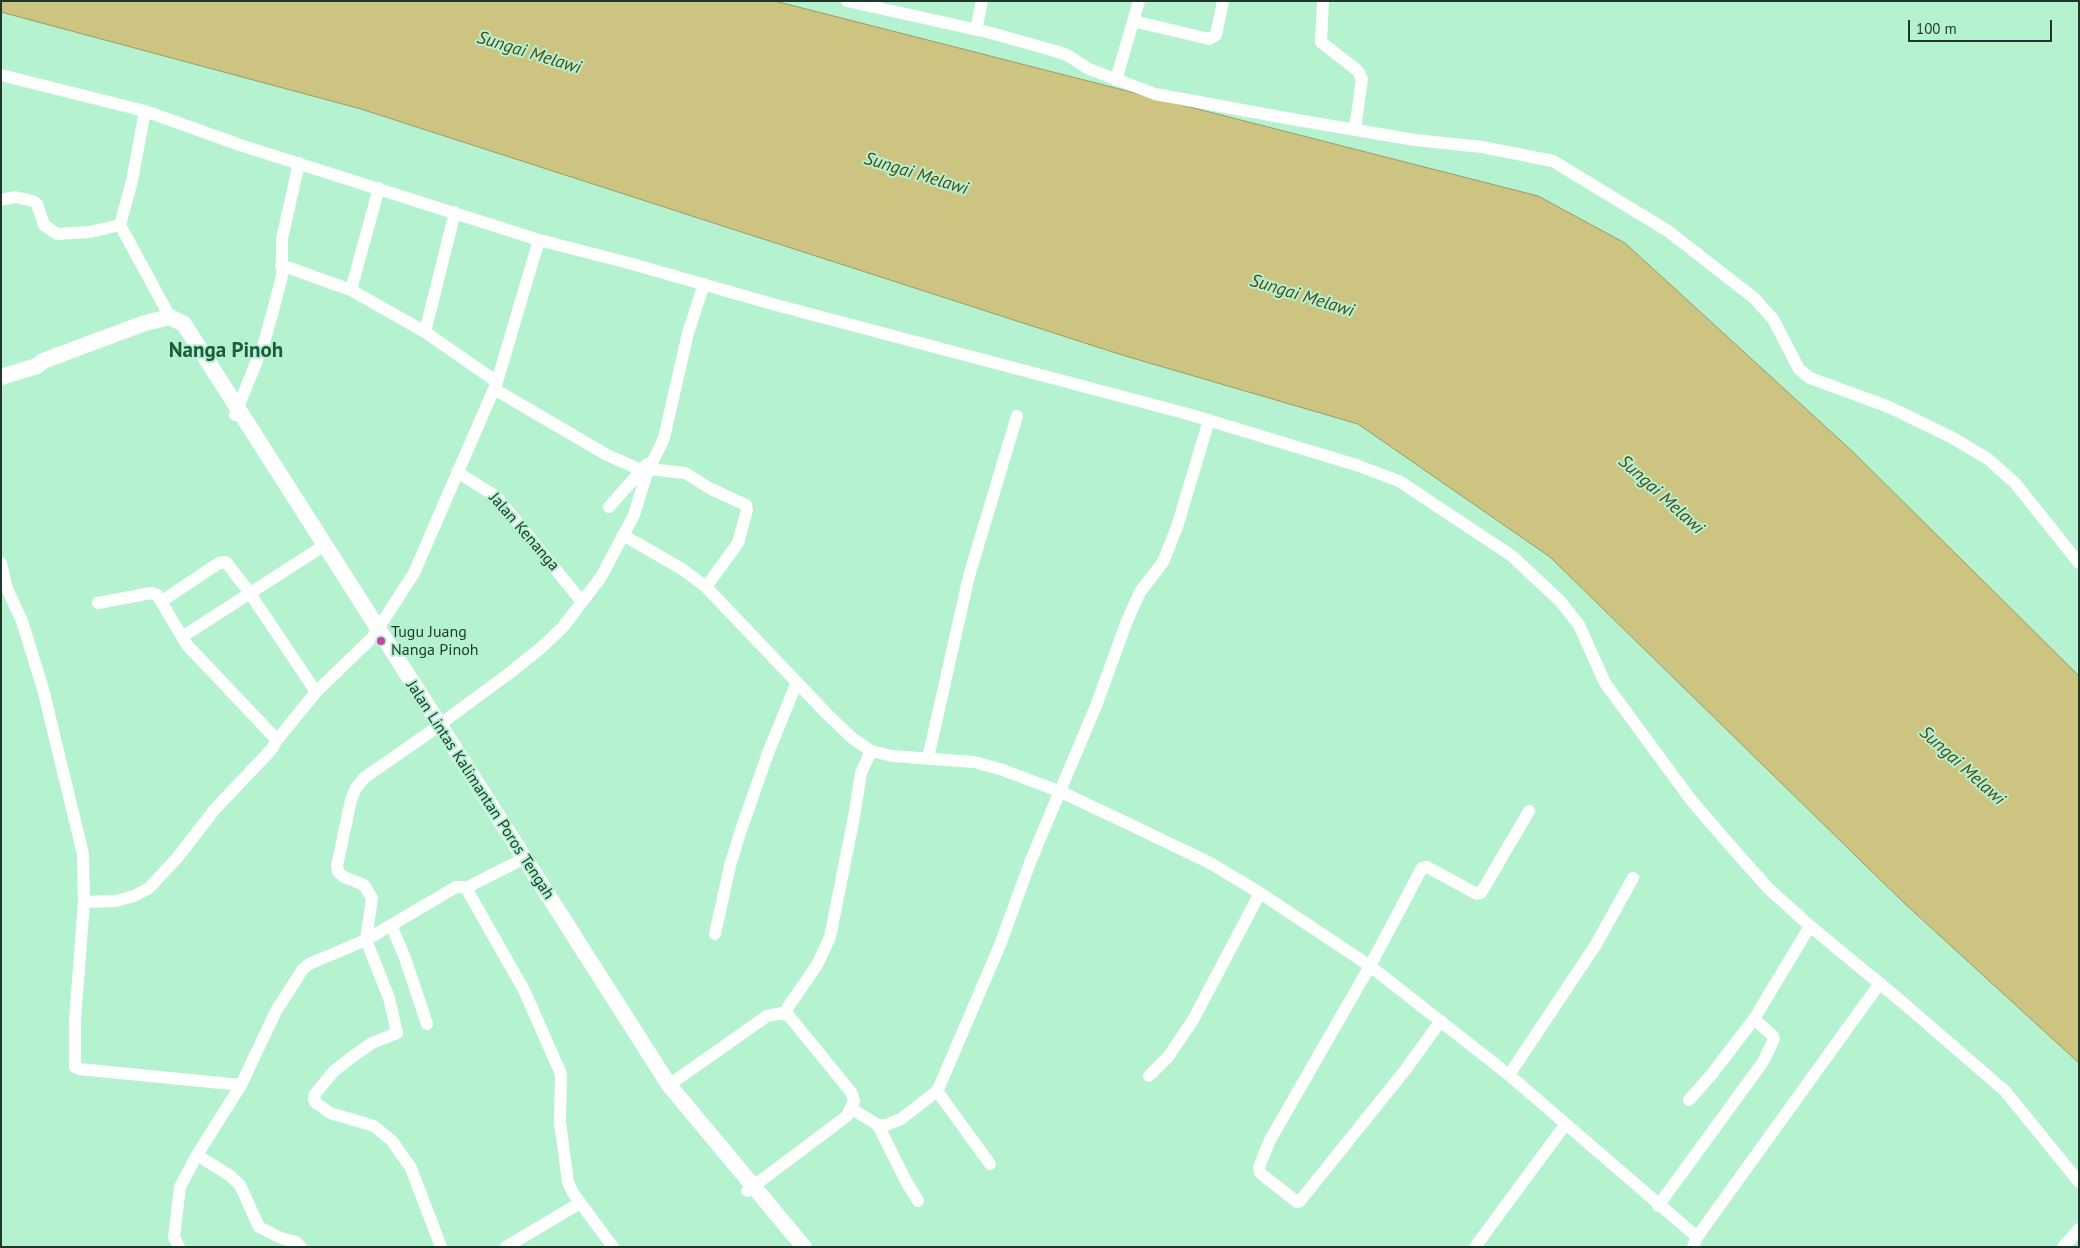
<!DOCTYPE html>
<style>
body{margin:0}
#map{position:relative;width:2080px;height:1248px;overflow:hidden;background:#b5f2d0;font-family:"PT Sans",sans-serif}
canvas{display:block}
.frame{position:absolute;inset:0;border:2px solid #1f382b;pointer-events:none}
.scale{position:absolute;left:1908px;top:20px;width:144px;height:22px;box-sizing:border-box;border:2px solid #1f382b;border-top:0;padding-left:6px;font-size:15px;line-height:18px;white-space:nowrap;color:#1f382b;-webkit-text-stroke:4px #b5f2d0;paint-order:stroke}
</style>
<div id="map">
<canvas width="2080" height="1248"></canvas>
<div class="frame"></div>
<div class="scale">100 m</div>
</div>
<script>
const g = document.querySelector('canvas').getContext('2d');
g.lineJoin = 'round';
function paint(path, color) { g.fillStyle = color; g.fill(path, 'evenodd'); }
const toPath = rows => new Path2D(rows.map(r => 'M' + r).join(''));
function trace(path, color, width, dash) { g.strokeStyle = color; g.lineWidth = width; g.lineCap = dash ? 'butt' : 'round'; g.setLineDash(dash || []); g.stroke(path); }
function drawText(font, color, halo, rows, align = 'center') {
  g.font = font + ' "PT Sans",sans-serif'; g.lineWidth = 4; g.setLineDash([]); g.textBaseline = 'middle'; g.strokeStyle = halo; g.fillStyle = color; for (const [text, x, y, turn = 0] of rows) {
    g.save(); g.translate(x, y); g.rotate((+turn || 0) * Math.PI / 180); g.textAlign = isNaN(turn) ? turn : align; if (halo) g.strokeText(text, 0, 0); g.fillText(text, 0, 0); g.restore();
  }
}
const water = toPath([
 [1,1,775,1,1538,196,1625,243,1852,451,2079,676,2079,1063,1903,902,1550,557,1358,424,1122,355,361,109,1,12,1,1]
]);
const minor = toPath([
 [847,1,991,33,1055,51,1067,55,1089,69,1155,94,1297,120,1415,140,1482,147,1553,161,1668,231,1754,298,1773,319,1799,369,1810,378,1889,407,1951,437,1988,459,2015,483,2079,563],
 [1323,1,1321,42,1358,71,1362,79,1355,129],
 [1133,21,1209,39,1216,35,1223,1],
 [976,30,982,1],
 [1,75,145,111,240,145,539,240,625,262,776,305,1188,414,1356,465,1399,481,1512,556,1560,601,1579,625,1605,683,1691,800,1728,843,1768,888,1810,926,1902,1002,2005,1091,2079,1182],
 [1116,80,1139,1],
 [145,111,132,181,120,225,170,317],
 [1,200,15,197,33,201,37,204,44,225,57,234,90,232,120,225],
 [281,265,351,290,425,332,497,382],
 [351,290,379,188],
 [425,332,455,212],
 [494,389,607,455,641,470],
 [235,415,264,343,274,307,282,276,282,239,299,163],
 [649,469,685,473,711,489,746,505,747,510,738,543,706,587],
 [457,472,497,497,582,602],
 [609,507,647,464],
 [623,535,682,569,706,587,827,714,852,738,871,751,892,756,974,762,1003,770,1061,792,1129,824,1210,863,1260,893,1370,966,1509,1075,1697,1237],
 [1,563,7,589,22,621,43,689,83,854,84,902,75,1020,75,1067,79,1069,241,1085],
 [162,601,219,563,226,562,249,592,316,692],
 [182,637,317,550],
 [439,725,511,672,542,647,563,627,601,577,634,515,646,476,664,438,688,333,704,284],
 [433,730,364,778,356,788,351,800,337,866,338,872,344,877,364,885,372,898,366,940,389,998,397,1033,372,1043,352,1057,334,1071,315,1094,314,1098,315,1102,330,1113,374,1126,392,1141,411,1168,441,1247],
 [277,740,316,692,372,638,414,573,497,382,539,240],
 [928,758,969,576,1017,416],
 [466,888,515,863],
 [84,902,116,901,134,896,149,888,177,858,215,809,271,750,277,740,187,645,157,595,151,593,98,603],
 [391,925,405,958,427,1024],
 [715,934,730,866,740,833,768,753,797,682],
 [785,1015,788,1007,817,965,830,937,854,817,861,773,871,751],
 [1440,1022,1406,1069,1300,1201,1297,1202,1260,1173,1259,1167,1270,1140,1370,966,1422,868,1427,867,1477,894,1481,893,1529,811],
 [1509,1075,1595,946,1633,878],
 [1149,1076,1168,1057,1193,1020,1260,893],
 [669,1085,767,1016,783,1013,789,1016,851,1092,854,1101,847,1116,747,1191],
 [937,1091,990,1164],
 [1689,1100,1712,1074,1754,1019,1810,926],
 [852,1109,878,1125,886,1125,901,1119,937,1091,940,1085,1000,945,1031,860,1096,706,1127,621,1140,592,1163,562,1177,527,1209,420],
 [878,1125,907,1183,918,1201],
 [197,1155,229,1175,240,1185,259,1227,281,1238,296,1242,301,1247],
 [1658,1206,1763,1062,1774,1039,1773,1036,1754,1019],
 [179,1247,174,1237,180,1187,197,1155,241,1085,276,1011,303,969,309,964,366,940,456,887,461,887,466,888,524,990,561,1074,560,1122,568,1182,573,1193,613,1247],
 [506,1247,580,1203],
 [1475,1247,1565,1125],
 [1693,1247,1697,1237,1880,983],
 [2063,1247,2079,1229]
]);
const major = toPath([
 [1,377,37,366,43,361,145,323,170,317,184,324,669,1085,804,1247]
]);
const markers = [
 [381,641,5,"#c0499f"]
];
const streetNames = [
 ["Jalan Kenanga",524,532,49],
 ["Jalan Lintas Kalimantan Poros Tengah",480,790,57]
];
const poiNames = [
 ["Tugu Juang",391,632],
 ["Nanga Pinoh",391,650]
];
const waterNames = [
 ["Sungai Melawi",529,53,17],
 ["Sungai Melawi",916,174,17],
 ["Sungai Melawi",1302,296,17],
 ["Sungai Melawi",1661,495,42],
 ["Sungai Melawi",1962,766,42]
];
const districtNames = [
 ["Nanga Pinoh",226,351]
];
paint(water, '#cec481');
trace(water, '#9a9a67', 1);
trace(minor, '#fff', 12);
trace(major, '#fff', 16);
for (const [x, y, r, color] of markers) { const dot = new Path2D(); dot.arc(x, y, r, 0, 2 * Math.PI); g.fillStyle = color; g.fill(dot); trace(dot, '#b5f2d0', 2); }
drawText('16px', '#1f382b', '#b5f2d0', streetNames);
drawText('16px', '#1f382b', '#b5f2d0', poiNames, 'left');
drawText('italic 18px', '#504815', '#b5f2d0', waterNames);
drawText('bold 21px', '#1f5a3f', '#b5f2d0', districtNames);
</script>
